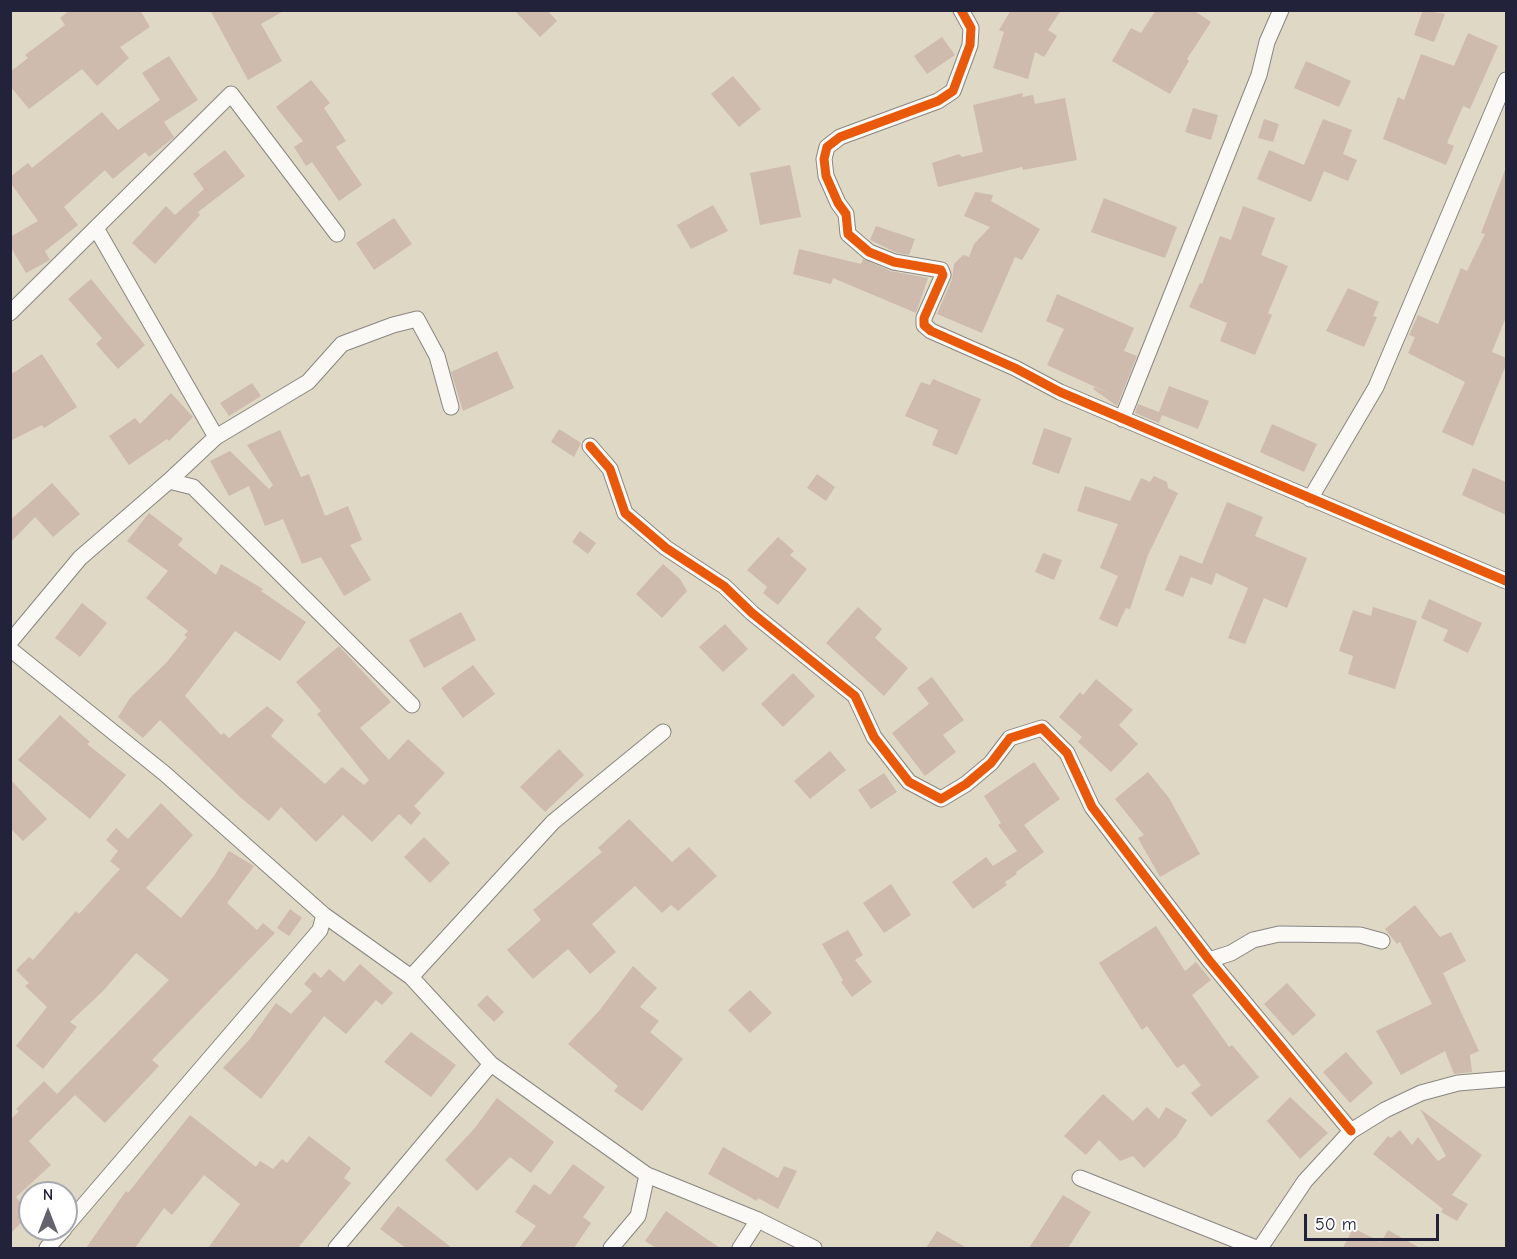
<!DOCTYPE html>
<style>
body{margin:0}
#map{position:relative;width:1517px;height:1259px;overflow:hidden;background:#ded8c4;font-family:"Comic Neue",sans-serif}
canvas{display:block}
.frame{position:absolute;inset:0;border:12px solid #22223b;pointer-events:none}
.north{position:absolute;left:18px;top:1181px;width:60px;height:60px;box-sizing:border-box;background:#fff;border:2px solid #a7a7b1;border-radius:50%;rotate:0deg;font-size:16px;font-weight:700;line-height:24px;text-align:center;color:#22223b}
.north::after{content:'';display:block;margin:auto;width:21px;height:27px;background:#64626b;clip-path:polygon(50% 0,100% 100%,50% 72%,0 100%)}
.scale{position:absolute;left:1304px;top:1214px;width:135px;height:27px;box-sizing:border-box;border:3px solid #22223b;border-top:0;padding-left:8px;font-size:18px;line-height:21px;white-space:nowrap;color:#22223b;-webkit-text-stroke:4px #fff;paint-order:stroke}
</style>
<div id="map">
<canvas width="1517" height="1259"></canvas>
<div class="frame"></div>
<div class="north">N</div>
<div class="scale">50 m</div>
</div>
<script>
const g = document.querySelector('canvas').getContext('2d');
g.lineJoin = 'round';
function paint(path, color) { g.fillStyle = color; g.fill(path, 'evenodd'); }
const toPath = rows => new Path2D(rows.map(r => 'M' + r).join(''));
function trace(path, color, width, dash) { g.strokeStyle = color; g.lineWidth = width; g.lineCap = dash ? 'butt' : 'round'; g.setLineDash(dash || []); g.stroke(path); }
const building = toPath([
 [70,10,140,10,150,27,120,47,129,58,97,86,82,69,29,109,10,86,10,72,28,58,25,55,65,25,60,18],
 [210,10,285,10,261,24,282,61,248,80],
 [514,10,547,10,557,21,540,37],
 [1011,10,1061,10,1048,30,1057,36,1044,57,1035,52,1028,79,993,68,1004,32,999,30],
 [1156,10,1193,10,1211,22,1187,59,1189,61,1170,94,1112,61,1131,28,1141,33],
 [1423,10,1445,14,1434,42,1414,35],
 [1468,33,1498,46,1470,109,1463,106,1447,143,1454,146,1446,165,1383,139,1398,97,1404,100,1421,54,1454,66],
 [942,37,955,55,927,74,914,56],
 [169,56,198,100,164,122,174,137,167,143,149,157,145,152,113,179,105,170,64,207,78,225,45,251,50,260,26,273,10,246,10,237,38,221,10,182,10,177,28,163,32,168,102,112,118,130,160,100,142,73],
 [1306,61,1351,81,1339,107,1294,88],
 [733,76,761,109,739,127,711,94],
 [311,80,330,103,324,108,346,141,336,147,362,185,339,201,312,162,306,166,294,147,303,141,276,107],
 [1023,93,1022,97,1033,95,1035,104,1065,98,1077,160,1023,170,1022,167,938,187,932,163,959,154,962,157,983,152,973,105],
 [1193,108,1218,115,1211,140,1185,132],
 [1264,119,1279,124,1273,142,1258,138],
 [1323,119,1352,130,1343,154,1357,160,1348,181,1324,171,1311,202,1257,179,1269,150,1304,165],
 [225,150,245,176,198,212,200,215,155,264,132,243,166,206,175,215,204,189,193,174],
 [790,165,801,217,760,225,750,173],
 [1505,170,1506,317,1492,352,1506,358,1506,365,1473,446,1442,432,1465,382,1408,353,1415,337,1409,335,1418,315,1438,324,1461,268,1467,271,1485,234,1481,233],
 [975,192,993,195,991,201,1040,229,1022,260,1015,257,982,333,937,314,952,279,954,264,963,255,969,257,974,244,990,227,964,216],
 [1104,198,1177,227,1165,258,1091,232],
 [713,205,728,231,691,249,677,225],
 [1243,206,1275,218,1261,255,1288,266,1268,313,1272,315,1255,355,1220,341,1227,323,1189,307,1200,283,1202,284,1220,236,1231,240],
 [394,218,412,244,374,270,356,243],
 [876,226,915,239,909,255,897,253,870,240],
 [799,249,861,264,863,259,891,271,928,278,916,313,833,278,831,284,793,274],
 [91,279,145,345,118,369,96,344,102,338,68,299],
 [1348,288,1379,302,1373,316,1377,317,1364,347,1326,331],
 [1057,294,1134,328,1124,351,1137,356,1117,406,1093,389,1094,387,1111,394,1047,365,1064,329,1046,321],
 [497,351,514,388,463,411,451,372],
 [42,354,77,407,44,428,42,425,10,441,10,375],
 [933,379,981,399,957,455,932,445,938,430,905,416,921,382,930,385],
 [252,383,261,396,229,416,220,403],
 [1169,386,1209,401,1198,429,1162,415,1159,423,1135,413,1138,404,1159,412],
 [171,393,193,417,169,441,167,439,129,465,109,436,135,418,140,424],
 [1272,424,1317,444,1304,472,1260,452],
 [1044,428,1072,438,1059,474,1032,464],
 [559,429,581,443,574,457,551,442],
 [280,430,301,477,309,474,325,516,348,506,362,540,350,545,371,580,344,596,321,557,302,564,283,519,265,526,249,486,229,496,210,461,230,451,269,489,273,485,247,445],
 [1473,468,1506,482,1506,515,1462,495],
 [817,474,835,487,826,501,807,488],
 [1154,476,1167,482,1168,488,1178,493,1148,555,1130,609,1126,608,1117,627,1099,619,1118,576,1100,568,1118,524,1077,511,1085,486,1130,501,1141,478,1150,482],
 [52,483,80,514,53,537,35,517,10,543,10,520],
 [1227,502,1263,517,1255,536,1307,558,1287,608,1264,598,1245,644,1228,638,1248,588,1216,573,1212,585,1191,577,1183,597,1165,590,1180,555,1202,564],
 [149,513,183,539,178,545,216,575,221,564,263,589,261,591,306,622,280,661,235,631,185,696,221,735,224,733,229,738,267,706,284,720,271,736,325,784,342,767,364,785,369,780,317,714,321,711,296,682,339,646,391,702,360,728,389,760,408,739,445,773,414,806,421,813,411,825,399,814,372,842,343,815,316,842,281,807,269,821,240,797,160,720,143,738,118,717,130,698,167,662,187,637,184,635,188,631,146,598,168,571,127,541],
 [580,531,596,543,588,554,572,542],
 [778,537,794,551,790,555,807,569,778,605,763,593,767,587,747,570],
 [1043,553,1062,560,1054,580,1035,572],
 [663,564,680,579,687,591,662,618,636,594],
 [1429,599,1482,623,1468,653,1443,641,1448,630,1421,618],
 [82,603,107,623,80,657,55,638],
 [858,607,882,629,875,638,908,668,884,696,826,643],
 [1373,607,1417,621,1395,689,1348,674,1353,656,1339,651,1353,610,1371,616],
 [461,612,476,640,424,668,409,640],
 [725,624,748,649,723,672,699,647],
 [473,665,495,694,463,718,441,688],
 [793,673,815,696,783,727,761,704],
 [932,677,964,720,943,735,956,752,925,776,892,733,929,704,917,688],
 [1096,679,1133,710,1119,725,1138,744,1111,772,1078,742,1082,737,1059,717,1080,692,1083,695],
 [60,715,90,742,87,744,126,775,90,819,18,760],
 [559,749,584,775,545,812,520,787],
 [830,751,846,770,810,799,794,781],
 [1034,762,1060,799,1024,825,1044,852,1016,872,1017,874,1005,882,1007,885,973,909,952,882,986,857,993,866,1017,851,998,825,1001,823,984,796],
 [1148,772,1169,798,1200,854,1160,877,1138,838,1144,835,1115,799],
 [884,773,897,792,871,809,858,790],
 [10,779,47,819,23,841,10,828],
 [161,803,193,835,146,888,181,918,214,876,229,851,254,866,227,903,257,930,263,923,275,933,152,1060,159,1066,105,1123,75,1095,29,1141,51,1165,16,1197,30,1214,10,1234,10,1120,19,1111,16,1109,44,1081,57,1094,169,980,136,953,103,991,70,1022,77,1027,43,1069,16,1046,47,1007,25,986,29,983,16,970,29,957,33,960,76,911,79,914,120,869,110,861,118,851,106,840,116,828,128,839],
 [629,819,672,862,689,847,717,876,678,911,671,905,662,913,635,886,592,924,616,952,590,974,568,949,533,979,507,950,541,920,533,910,602,852,598,848],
 [424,837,450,863,430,883,404,857],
 [891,884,911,915,884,933,863,903],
 [1415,905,1440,937,1451,932,1466,961,1443,973,1479,1051,1470,1055,1472,1072,1454,1074,1445,1051,1401,1075,1376,1031,1432,1004,1400,942,1397,944,1385,929],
 [290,909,302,918,289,936,277,928],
 [1156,926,1185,971,1196,962,1211,980,1192,995,1229,1047,1232,1045,1259,1077,1211,1117,1191,1093,1201,1085,1184,1064,1177,1068,1147,1026,1142,1030,1099,963],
 [848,930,863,955,855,960,872,982,852,997,841,982,843,980,822,944],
 [360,964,393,993,382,1005,376,1000,346,1034,324,1016,261,1099,223,1068,249,1040,276,1003,291,1014,312,991,304,984,314,972,321,978,329,969,344,982],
 [633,966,657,988,640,1007,659,1021,650,1032,683,1059,642,1111,614,1091,618,1086,568,1044,599,1011],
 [1287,983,1316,1015,1293,1036,1264,1004],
 [750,990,772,1013,750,1033,728,1010],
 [487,995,504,1012,494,1022,477,1005],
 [411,1032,456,1065,431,1097,384,1062],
 [1346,1052,1373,1083,1350,1103,1323,1072],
 [1103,1094,1133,1121,1147,1107,1159,1119,1166,1107,1187,1120,1177,1136,1144,1168,1133,1156,1120,1161,1099,1140,1086,1155,1064,1136],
 [1290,1097,1328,1133,1300,1159,1267,1121],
 [497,1098,554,1142,531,1173,510,1157,477,1191,445,1160,474,1129],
 [1420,1109,1482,1155,1452,1195,1468,1204,1457,1221,1441,1212,1443,1209,1373,1154,1388,1136,1391,1138,1400,1130,1412,1145,1418,1137,1438,1161,1446,1156],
 [190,1115,256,1167,260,1161,273,1169,282,1159,287,1163,309,1136,351,1168,344,1178,351,1183,298,1248,208,1248,240,1204,204,1175,172,1215,164,1208,135,1248,86,1248,126,1191,128,1193],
 [723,1147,778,1178,784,1166,797,1171,778,1209,758,1198,757,1201,708,1174],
 [573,1164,605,1187,583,1217,591,1223,574,1248,519,1248,536,1226,515,1212,534,1184,550,1195],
 [1063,1195,1091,1212,1068,1248,1029,1248],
 [398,1206,452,1248,406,1248,380,1229],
 [666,1211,720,1248,656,1248,645,1241],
 [1353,1228,1381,1242,1388,1230,1420,1248,1343,1248],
 [937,1231,967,1248,926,1248]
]);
const minor = toPath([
 [961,10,971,28,970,45,953,91,938,101,840,137,827,147,824,159,826,176,838,203,846,214,848,234,869,252,894,262,941,270,943,275,924,318,924,325,931,331,1015,368,1060,392,1506,581],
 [96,228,216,437],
 [10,313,231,94,337,234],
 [1122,419,1259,75,1267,42,1281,10],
 [590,446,610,469,625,513,666,548,724,586,752,613,855,696,874,737,909,782,941,799,966,784,991,763,1010,738,1042,728,1067,753,1092,807,1209,960,1351,1131],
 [169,481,216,437,308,382,342,344,393,325,417,319,437,356,451,407],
 [1310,499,1376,387,1506,80],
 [10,642,80,558,169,481,193,487,412,705],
 [10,649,164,773,324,915,411,977,491,1064,647,1175,758,1220,814,1248],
 [1209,960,1231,953,1253,940,1279,934,1360,935,1382,941],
 [411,977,553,822,663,732],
 [1080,1178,1256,1248],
 [66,1226,320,930,324,915],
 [47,1248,64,1229],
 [336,1248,491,1064],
 [611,1248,638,1216,647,1175],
 [740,1248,758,1220],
 [1260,1248,1305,1181,1351,1131,1385,1110,1421,1093,1458,1083,1506,1079]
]);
const cycleway = toPath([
 [961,10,971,28,970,45,953,91,938,101,840,137,827,147,824,159,826,176,838,203,846,214,848,234,869,252,894,262,941,270,943,275,924,318,924,325,931,331,1015,368,1060,392,1506,581],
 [590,446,610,469,625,513,666,548,724,586,752,613,855,696,874,737,909,782,941,799,966,784,991,763,1010,738,1042,728,1067,753,1092,807,1209,960,1351,1131]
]);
paint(building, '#cebbae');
trace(minor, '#898680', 17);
trace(minor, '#faf9f6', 15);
trace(cycleway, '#e8590c', 9);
</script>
